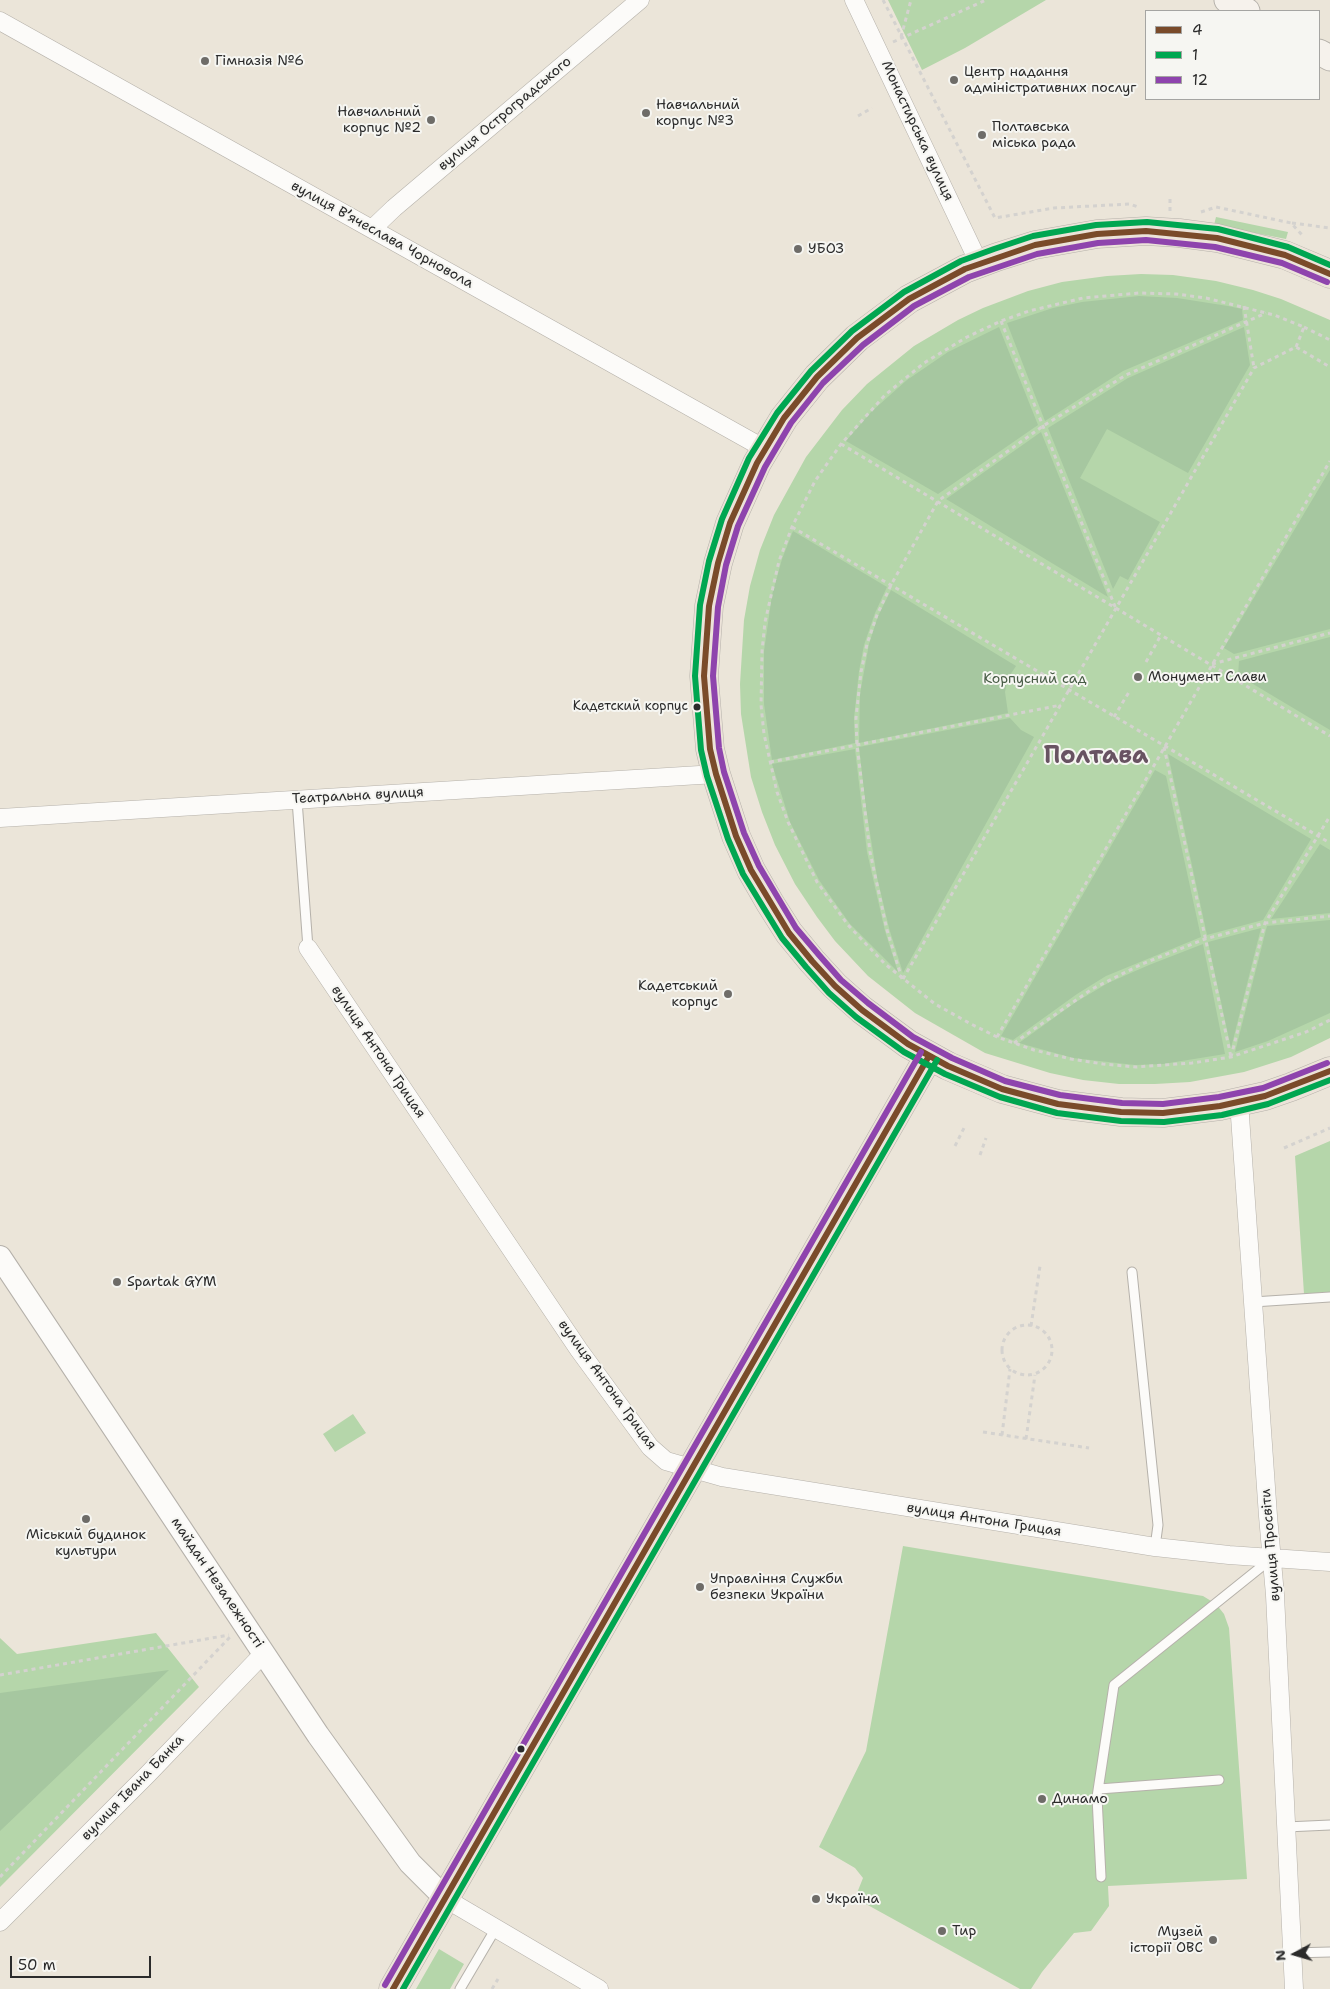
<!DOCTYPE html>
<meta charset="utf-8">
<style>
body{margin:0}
#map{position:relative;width:1330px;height:1989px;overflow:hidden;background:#ebe5d9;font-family:"Shantell Sans",sans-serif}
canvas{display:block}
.legend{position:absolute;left:1145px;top:10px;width:175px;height:90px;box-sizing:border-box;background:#f6f6f2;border:1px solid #a5a5a2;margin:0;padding:6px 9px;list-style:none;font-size:15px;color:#2b2b2b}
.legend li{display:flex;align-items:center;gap:10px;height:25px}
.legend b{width:25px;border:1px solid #a5a5a2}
.north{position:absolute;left:1270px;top:1929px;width:50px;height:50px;-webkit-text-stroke:4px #f6f6f2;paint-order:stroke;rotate:264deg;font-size:14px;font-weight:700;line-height:20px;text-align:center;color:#2b2b2b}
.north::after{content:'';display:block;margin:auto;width:18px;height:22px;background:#2b2b2b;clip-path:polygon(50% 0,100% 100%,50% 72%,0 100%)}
.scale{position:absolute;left:10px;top:1956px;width:141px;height:22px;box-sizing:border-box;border:2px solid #2b2b2b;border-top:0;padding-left:6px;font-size:15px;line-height:18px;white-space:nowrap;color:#2b2b2b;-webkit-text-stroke:4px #f6f6f2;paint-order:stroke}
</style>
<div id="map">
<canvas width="1330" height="1989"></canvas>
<ul class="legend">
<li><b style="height:6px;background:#7a4b2a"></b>4</li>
<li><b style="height:6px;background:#00a651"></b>1</li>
<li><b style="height:6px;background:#8e44ad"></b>12</li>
</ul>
<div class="north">N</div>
<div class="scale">50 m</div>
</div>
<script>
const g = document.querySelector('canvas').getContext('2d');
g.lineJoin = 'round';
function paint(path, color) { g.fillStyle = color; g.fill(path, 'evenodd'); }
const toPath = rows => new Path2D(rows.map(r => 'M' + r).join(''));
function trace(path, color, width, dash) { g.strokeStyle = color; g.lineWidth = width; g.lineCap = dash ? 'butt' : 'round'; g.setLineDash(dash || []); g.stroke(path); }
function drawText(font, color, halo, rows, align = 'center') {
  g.font = font + ' "Shantell Sans",sans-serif'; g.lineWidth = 4; g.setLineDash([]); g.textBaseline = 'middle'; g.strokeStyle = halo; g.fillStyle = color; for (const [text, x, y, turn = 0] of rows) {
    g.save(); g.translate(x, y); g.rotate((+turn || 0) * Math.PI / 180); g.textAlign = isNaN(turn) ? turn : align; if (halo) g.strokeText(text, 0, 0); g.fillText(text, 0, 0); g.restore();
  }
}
const green = toPath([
 [888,0,1046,0,965,48,922,70],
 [1216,217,1288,232,1286,239,1214,225],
 [1141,274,1173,275,1216,281,1253,290,1281,299,1330,320,1330,1038,1291,1057,1244,1072,1190,1082,1155,1084,1119,1084,1083,1080,1050,1073,985,1053,915,1013,868,976,835,941,817,917,795,884,775,845,762,812,751,777,741,714,740,684,744,620,750,586,760,550,774,515,806,457,842,410,867,384,914,346,958,320,983,308,1028,291,1062,282,1107,276],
 [1330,1141,1330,1292,1304,1294,1295,1156],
 [353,1414,366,1433,335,1452,323,1434],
 [903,1546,1203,1596,1216,1604,1224,1614,1229,1628,1247,1879,1108,1886,1109,1906,1091,1931,1074,1933,1042,1972,1031,1989,1020,1989,855,1898,863,1878,855,1868,819,1847,866,1751],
 [156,1633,199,1687,0,1887,0,1638,17,1654],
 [439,1949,464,1964,450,1989,416,1989]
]);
const forest = toPath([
 [1139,296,1177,298,1228,306,1242,309,1243,320,1123,371,1045,421,1007,323,1053,308,1082,302],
 [999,327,1038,425,938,494,846,441,871,412,907,380,948,352],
 [1244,327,1250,365,1188,473,1107,429,1080,478,1160,522,1128,580,1120,576,1113,589,1048,428,1128,378],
 [1041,432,1108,597,946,499],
 [1330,470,1330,629,1234,654,1224,648],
 [793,531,887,587,875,613,864,645,859,671,854,718,855,743,772,760,764,704,764,651,772,595,782,559],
 [891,590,1016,666,1008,678,1005,692,1008,713,859,743,860,694,869,644,878,616],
 [1330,637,1330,730,1238,675,1239,661],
 [1010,718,1021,730,1034,737,903,973,889,928,877,877,866,808,859,747],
 [855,749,867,852,885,931,898,972,850,924,819,880,790,822,772,764],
 [1168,754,1311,839,1263,920,1207,935],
 [1155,770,1166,776,1201,937,1106,976,1077,994,1013,1040,1001,1036],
 [1320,844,1330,850,1330,913,1271,919],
 [1330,920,1330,1013,1268,1041,1235,1052,1267,926],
 [1261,928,1231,1048,1208,942],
 [1203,944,1225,1054,1163,1064,1135,1065,1073,1058,1019,1043,1076,1002,1108,983,1149,965],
 [169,1670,0,1831,0,1693]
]);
const path = toPath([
 [883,0,995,218,1054,208,1130,204,1138,207],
 [901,37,911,0],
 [893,42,986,0],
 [858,116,872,108],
 [1170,211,1170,197],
 [1201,212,1216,207,1291,223,1304,237],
 [1292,223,1330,228],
 [1244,306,1254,368],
 [1001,321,1116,609],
 [1304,327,1330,340],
 [1296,347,1304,327,1274,315,1206,298,1176,294,1139,293,1083,298,1029,311,1001,321,967,337,924,363,885,395,841,444,815,481,792,527,779,561,765,622,762,651,761,705,764,734,777,792,788,822,817,882,848,925,885,964,935,1004,971,1024,997,1037,1034,1050,1071,1059,1103,1064,1136,1067,1192,1063,1231,1057,1306,1032,1330,1020],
 [841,444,1330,736],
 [792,527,1330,843],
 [1146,662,1161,635],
 [1212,664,1330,633],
 [1114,717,1129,692],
 [1164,747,1231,1057],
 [770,762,1061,705],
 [902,979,887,930,870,852,857,745,856,718,861,672,867,644,877,615,891,585,938,501,1043,426,1126,375,1266,313],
 [903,979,1254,368,1296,347,1330,367],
 [997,1037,1330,461],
 [1014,1043,1092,989,1142,964,1205,939,1265,923,1330,916],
 [1231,1057,1265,923,1330,816],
 [955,1146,964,1128],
 [1284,1148,1330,1128],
 [980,1155,986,1138],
 '1002 1350a25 25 0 1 1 50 0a25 25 0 1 1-50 0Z',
 [1031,1326,1040,1266],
 [983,1432,1089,1448],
 [1002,1435,1010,1369],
 [1026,1439,1035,1375],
 [0,1675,229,1635],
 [0,1877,230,1637],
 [492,1989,498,1979]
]);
const service = toPath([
 [297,800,308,948],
 [1132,1272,1158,1525,1155,1547],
 [1253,1302,1330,1297],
 [1099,1789,1219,1780],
 [1286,1827,1330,1825],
 [1101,1877,1097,1797,1114,1685,1271,1559],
 [1292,1953,1330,1952],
 [460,1989,496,1928]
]);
const minor = toPath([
 [854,0,979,263],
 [0,21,765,449],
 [372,229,394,208,640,0],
 [0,818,716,774],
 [308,948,579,1350,650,1447,666,1461,722,1477,1155,1547,1229,1555,1330,1562],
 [1239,1102,1268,1516,1275,1595,1294,1989],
 [446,1899,599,1989],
 [0,1922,148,1774,264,1653]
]);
const tertiary = toPath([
 [0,1257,318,1735,410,1863,446,1899]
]);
const secondary = toPath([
 [1227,0,1247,11],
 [1319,52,1330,58]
]);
const primary = toPath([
 [1330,274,1285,255,1217,238,1179,233,1146,231,1097,234,1035,245,997,257,965,269,909,299,857,338,817,377,784,418,757,463,730,523,718,563,709,606,704,676,710,749,716,774,736,836,751,870,770,903,789,933,812,961,835,986,862,1010,908,1044,948,1066,1002,1089,1058,1104,1121,1112,1163,1113,1220,1106,1265,1096,1291,1087,1330,1071],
 [393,1989,929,1056]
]);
const bus1 = toPath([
 [1330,274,1285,255,1217,238,1146,231,1097,234,1035,245,965,269,909,299,857,338,817,377,784,418,757,463,730,523,718,563,709,606,704,676,710,749,716,774,736,836,751,870,789,933,812,961,835,986,862,1010,908,1044,948,1066,1002,1089,1058,1104,1121,1112,1163,1113,1220,1106,1265,1096,1330,1071],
 [393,1989,929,1056]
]);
const bus2 = toPath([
 [1330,265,1288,247,1218,229,1147,222,1096,225,1033,236,994,249,961,261,904,292,852,331,811,371,777,413,749,458,722,519,709,561,700,605,695,676,701,750,707,776,728,839,743,874,782,938,806,967,829,993,856,1017,904,1052,945,1074,1000,1097,1057,1113,1121,1121,1164,1122,1222,1115,1268,1104,1330,1080],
 [403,1989,937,1060]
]);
const bus3 = toPath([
 [1327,282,1282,263,1215,247,1146,240,1098,243,1037,254,969,277,914,306,863,345,823,383,791,423,765,467,738,526,726,565,718,607,713,676,719,748,724,772,744,833,759,866,796,928,819,955,841,980,868,1003,913,1037,952,1058,1005,1081,1060,1095,1122,1103,1163,1104,1219,1097,1263,1088,1327,1063],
 [385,1985,921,1052]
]);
const markers = [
 [205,61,5,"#6e6c68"],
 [954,80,5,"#6e6c68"],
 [646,113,5,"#6e6c68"],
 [431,120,5,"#6e6c68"],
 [982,135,5,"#6e6c68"],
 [798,249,5,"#6e6c68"],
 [1138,677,5,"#6e6c68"],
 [697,707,4.5,"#2b2b2b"],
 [728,994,5,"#6e6c68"],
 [117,1282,5,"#6e6c68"],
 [86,1519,5,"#6e6c68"],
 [700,1587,5,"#6e6c68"],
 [521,1749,4.5,"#2b2b2b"],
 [1042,1799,5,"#6e6c68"],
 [816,1899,5,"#6e6c68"],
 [942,1931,5,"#6e6c68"],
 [1213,1940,5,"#6e6c68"]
];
const busNames = [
 ["Кадетский корпус",688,707]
];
const poiNames = [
 ["Гімназія №6",215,61],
 ["Центр надання",964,72],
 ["адміністративних послуг",964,88],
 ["Навчальний",656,105],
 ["корпус №3",656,121],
 ["Навчальний",421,112,"right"],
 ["корпус №2",421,128,"right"],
 ["Полтавська",992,127],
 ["міська рада",992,143],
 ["УБОЗ",808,249],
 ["Монумент Слави",1148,677],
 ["Кадетський",718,986,"right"],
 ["корпус",718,1002,"right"],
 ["Spartak GYM",127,1282],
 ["Міський будинок",86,1535,"center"],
 ["культури",86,1551,"center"],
 ["Управління Служби",710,1579],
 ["безпеки України",710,1595],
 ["Динамо",1052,1799],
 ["Україна",826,1899],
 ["Тир",952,1931],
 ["Музей",1203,1932,"right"],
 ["історії ОВС",1203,1948,"right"]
];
const streetNames = [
 ["вулиця Остроградського",505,114,-40],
 ["Монастирська вулиця",917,131,65],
 ["вулиця Вʼячеслава Чорновола",382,235,29],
 ["Театральна вулиця",358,796,-3],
 ["вулиця Антона Грицая",378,1052,56],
 ["вулиця Антона Грицая",607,1385,54],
 ["вулиця Антона Грицая",984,1520,9],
 ["вулиця Просвіти",1271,1545,-95],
 ["майдан Незалежності",217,1583,56],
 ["вулиця Івана Банка",133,1788,-46]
];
const parkNames = [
 ["Корпусний сад",1035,679]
];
const townNames = [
 ["Полтава",1096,757]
];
paint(green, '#b5d6aa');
paint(forest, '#a6c7a0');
trace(service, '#b5b1aa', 11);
trace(minor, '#b5b1aa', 19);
trace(tertiary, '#b5b1aa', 24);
trace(secondary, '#b5b1aa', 27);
trace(primary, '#b5b1aa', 29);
trace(path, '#d4d2cf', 3, [4, 4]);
trace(service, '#fcfbf9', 9);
trace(minor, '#fcfbf9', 18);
trace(tertiary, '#fcfbf9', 22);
trace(secondary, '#f6f2ec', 25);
trace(primary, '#ece3d9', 28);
trace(bus1, '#7a4b2a', 6);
trace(bus2, '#00a651', 6);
trace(bus3, '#8e44ad', 6);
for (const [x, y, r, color] of markers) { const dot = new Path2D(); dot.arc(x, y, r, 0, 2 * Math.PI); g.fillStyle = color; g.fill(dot); trace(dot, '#f6f6f2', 2); }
drawText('13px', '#2b2b2b', '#f6f6f2', busNames, 'right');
drawText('14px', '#2b2b2b', '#f6f6f2', poiNames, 'left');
drawText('14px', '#2b2b2b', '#f6f6f2', streetNames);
drawText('14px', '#475b45', '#f6f6f2', parkNames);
drawText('bold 24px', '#685362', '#f6f6f2', townNames);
</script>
